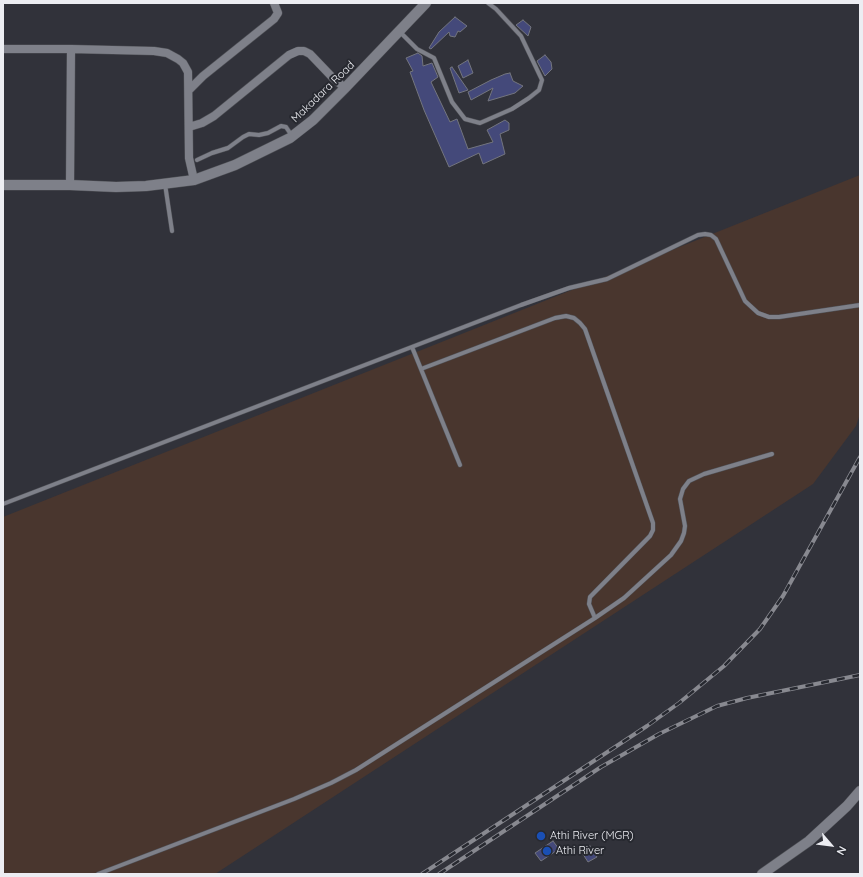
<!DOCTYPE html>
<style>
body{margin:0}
#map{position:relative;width:863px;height:877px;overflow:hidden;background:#31323a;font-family:Quicksand,sans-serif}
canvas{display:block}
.frame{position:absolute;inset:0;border:4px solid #ecedf2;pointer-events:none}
.north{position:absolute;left:811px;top:825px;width:40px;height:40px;-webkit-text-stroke:3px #272930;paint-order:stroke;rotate:118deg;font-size:11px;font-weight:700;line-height:16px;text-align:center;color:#ecedf2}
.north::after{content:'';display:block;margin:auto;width:14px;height:18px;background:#ecedf2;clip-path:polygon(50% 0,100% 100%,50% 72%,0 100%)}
</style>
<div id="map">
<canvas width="863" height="877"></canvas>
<div class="frame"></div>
<div class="north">N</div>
</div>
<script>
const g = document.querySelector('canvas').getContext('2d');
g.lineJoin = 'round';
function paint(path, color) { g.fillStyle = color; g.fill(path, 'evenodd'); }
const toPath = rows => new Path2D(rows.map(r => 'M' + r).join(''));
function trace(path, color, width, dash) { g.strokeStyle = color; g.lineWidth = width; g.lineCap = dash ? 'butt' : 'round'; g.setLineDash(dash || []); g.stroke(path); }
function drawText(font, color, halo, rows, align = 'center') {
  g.font = font + ' Quicksand,sans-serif'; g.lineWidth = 4; g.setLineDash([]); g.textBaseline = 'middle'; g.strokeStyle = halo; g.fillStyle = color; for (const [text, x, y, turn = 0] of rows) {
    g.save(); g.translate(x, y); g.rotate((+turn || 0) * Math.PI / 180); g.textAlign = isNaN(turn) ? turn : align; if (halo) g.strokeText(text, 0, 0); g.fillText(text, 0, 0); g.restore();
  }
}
const industrial = toPath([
 [860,175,860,414,856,426,813,484,215,874,3,874,3,517]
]);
const building = toPath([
 [455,17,467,26,460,32,458,31,455,37,450,36,449,32,431,49,429,48,439,32,455,17],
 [523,20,531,27,528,36,516,25,523,20],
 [418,53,422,56,423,66,432,63,438,77,431,82,450,122,457,119,468,149,493,142,487,130,505,120,509,123,509,130,500,134,505,154,483,164,479,153,449,167,424,110,410,72,413,71,406,58,418,53],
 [545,55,551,62,552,69,545,76,537,61,545,55],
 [468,60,473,73,463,78,458,66,468,60],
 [452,67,468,90,459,93,450,68,452,67],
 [510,73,513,81,523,86,515,93,488,101,493,88,471,100,468,92,491,80,505,74,510,73],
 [553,841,559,849,541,861,535,853,553,841],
 [590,846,597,857,588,862,581,851,590,846]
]);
const service = toPath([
 [400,32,417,49,434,58,452,102,465,119,480,123,512,109,529,98,539,90,542,80,521,36,496,9,488,3],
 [197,160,212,153,228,148,243,137,249,134,259,135,268,133,281,126,286,127,292,136],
 [165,184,172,231],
 [412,347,460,465],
 [421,369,555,318,566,316,574,318,580,323,585,329,653,523,653,530,650,536,590,597,589,604,595,618],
 [3,504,521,305,569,288,607,279,698,235,705,234,711,235,716,239,745,301,758,313,769,317,779,317,860,305],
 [98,874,294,799,331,783,356,770,595,618,624,598,671,555,681,541,684,533,685,526,680,499,683,489,689,481,704,474,772,454]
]);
const minor = toPath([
 [3,49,71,49,154,51,167,53,178,59,183,63,188,72,189,158,194,180],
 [189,90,203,76,274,19,278,13,274,3],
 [189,127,202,123,214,116,289,55,298,51,304,51,310,54,333,78,345,88],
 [70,185,71,49]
]);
const tertiary = toPath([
 [762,874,809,841,847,806,860,791]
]);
const secondary = toPath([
 [3,185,70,185,116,187,146,186,194,180,235,165,290,138,313,120,345,88,426,3]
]);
const rail = toPath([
 [422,874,647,726,679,703,724,666,760,629,783,596,860,457],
 [439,874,601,767,659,734,717,706,747,698,860,675]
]);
const markers = [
 [541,836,5,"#1a4fb4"],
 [547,851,5,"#1a4fb4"]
];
const streetNames = [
 ["Makadara Road",323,92,-44]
];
const poiNames = [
 ["Athi River (MGR)",550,836],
 ["Athi River",556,851]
];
paint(industrial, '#49362e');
paint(building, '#44497a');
trace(building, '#73757e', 1);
trace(service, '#505157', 5);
trace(minor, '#505157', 9);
trace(tertiary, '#505157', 11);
trace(secondary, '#505157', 11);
trace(service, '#7e8089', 4);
trace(minor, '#7e8089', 8);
trace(tertiary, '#7e8089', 10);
trace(secondary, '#7e8089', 10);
trace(rail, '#888990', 4);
trace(rail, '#272930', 2.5, [8]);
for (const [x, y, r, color] of markers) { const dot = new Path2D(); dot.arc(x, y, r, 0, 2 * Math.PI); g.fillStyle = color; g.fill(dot); trace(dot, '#272930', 1.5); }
drawText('11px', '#ecedf2', '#272930', streetNames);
drawText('11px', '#ecedf2', '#272930', poiNames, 'left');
</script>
